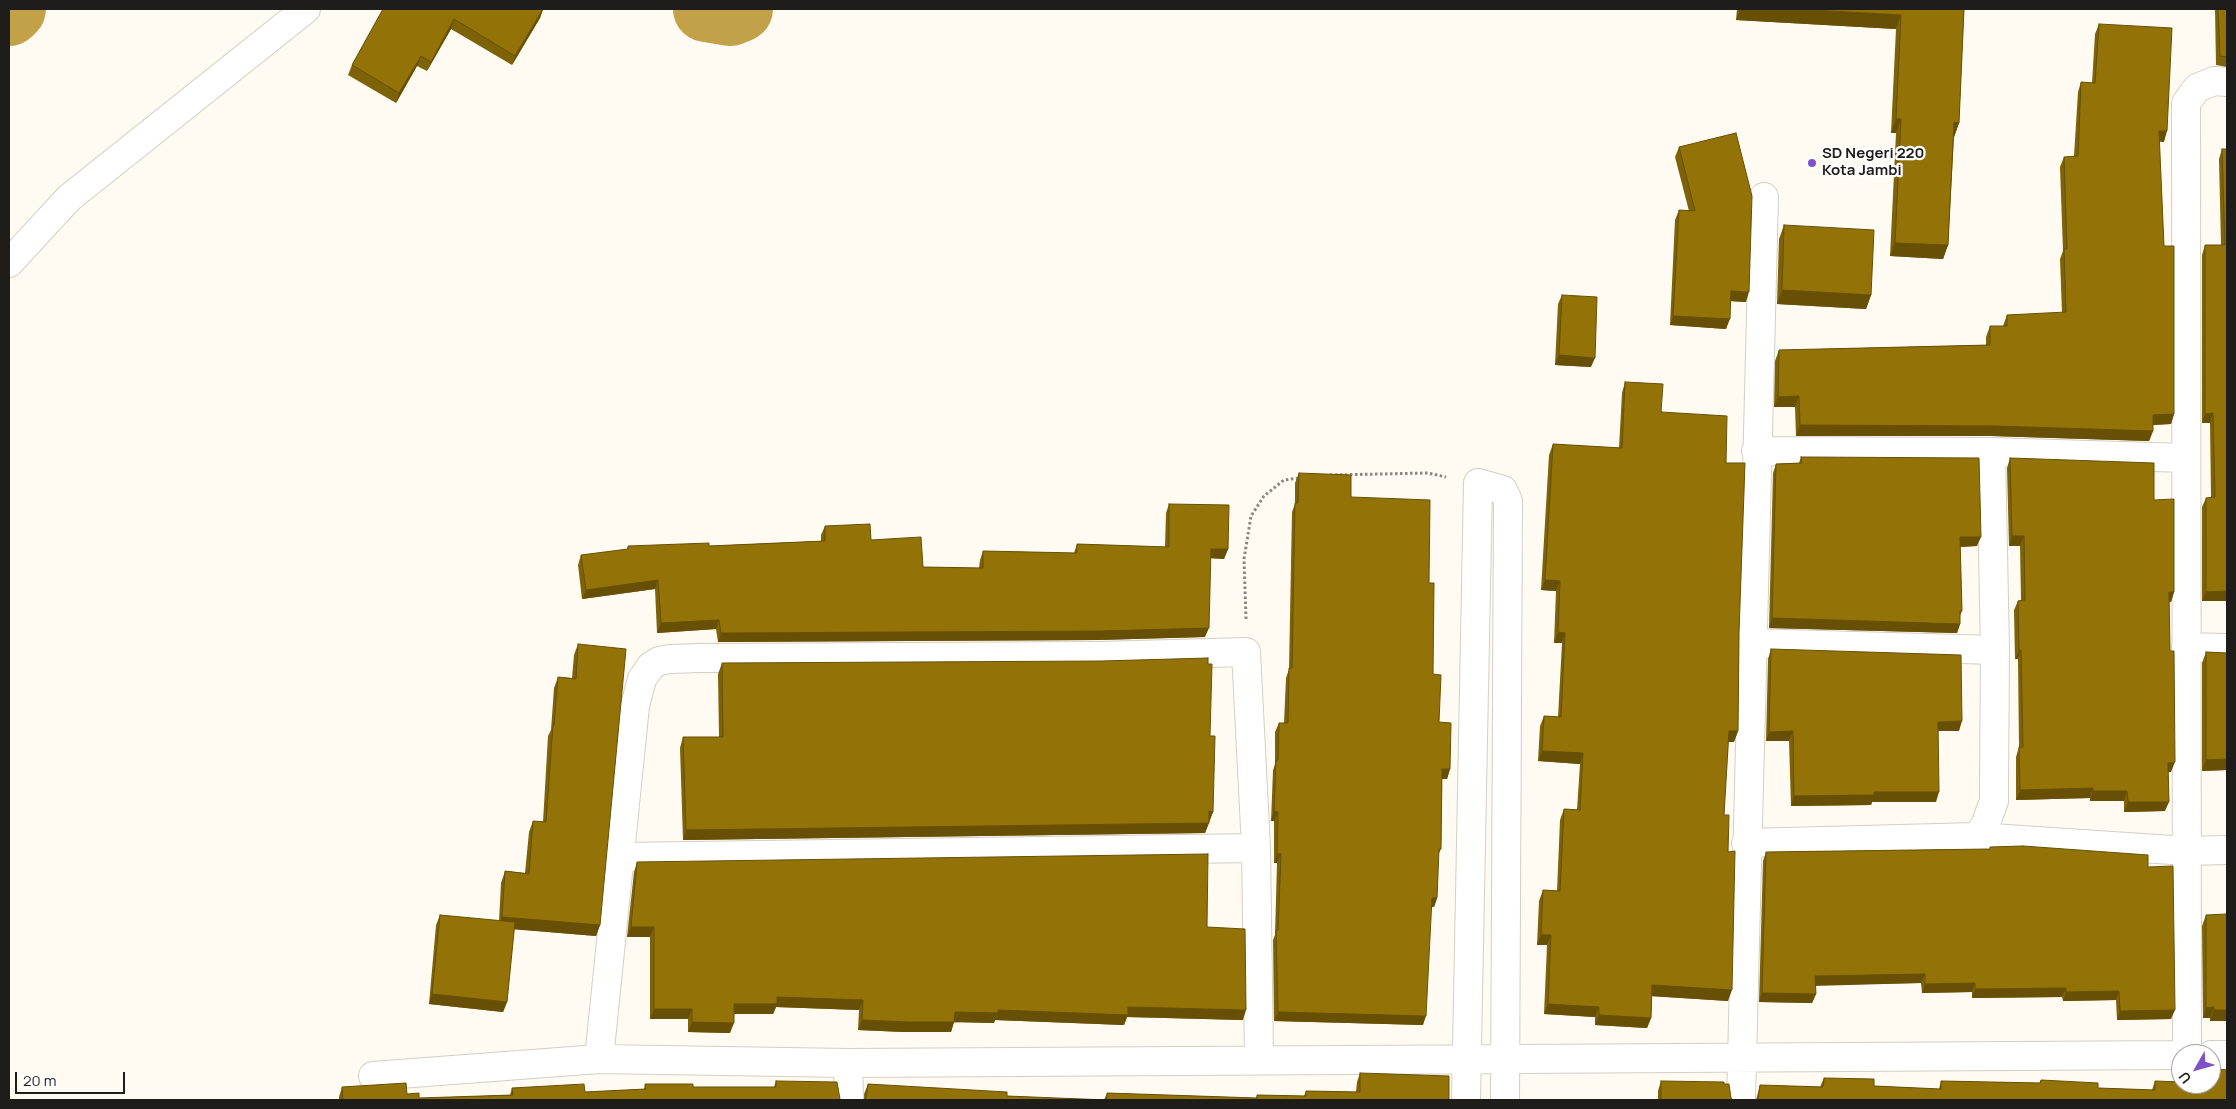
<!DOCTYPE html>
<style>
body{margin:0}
#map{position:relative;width:2236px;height:1109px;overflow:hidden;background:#fffbf2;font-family:Manrope,sans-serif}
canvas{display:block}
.frame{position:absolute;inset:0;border:10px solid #1f1d1a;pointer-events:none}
.north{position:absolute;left:2171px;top:1044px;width:50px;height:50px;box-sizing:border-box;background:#fff;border:1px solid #a5a5a3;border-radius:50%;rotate:232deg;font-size:14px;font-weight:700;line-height:20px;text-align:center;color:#1f1d1a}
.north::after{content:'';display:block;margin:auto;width:18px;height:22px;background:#7f50c8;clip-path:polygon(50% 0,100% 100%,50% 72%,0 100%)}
.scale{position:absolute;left:15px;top:1072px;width:110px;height:22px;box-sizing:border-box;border:2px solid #1f1d1a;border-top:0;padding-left:6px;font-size:15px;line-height:18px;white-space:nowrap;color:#1f1d1a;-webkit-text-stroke:4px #fff;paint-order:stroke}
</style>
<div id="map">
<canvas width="2236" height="1109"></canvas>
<div class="frame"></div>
<div class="north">U</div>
<div class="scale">20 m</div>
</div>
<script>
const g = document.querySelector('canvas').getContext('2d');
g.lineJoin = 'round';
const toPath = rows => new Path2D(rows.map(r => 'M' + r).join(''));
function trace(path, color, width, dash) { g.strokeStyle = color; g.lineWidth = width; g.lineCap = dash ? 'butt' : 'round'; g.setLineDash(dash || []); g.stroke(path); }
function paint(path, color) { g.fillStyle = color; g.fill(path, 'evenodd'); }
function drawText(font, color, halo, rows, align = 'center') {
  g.font = font + ' Manrope,sans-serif'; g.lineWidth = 4.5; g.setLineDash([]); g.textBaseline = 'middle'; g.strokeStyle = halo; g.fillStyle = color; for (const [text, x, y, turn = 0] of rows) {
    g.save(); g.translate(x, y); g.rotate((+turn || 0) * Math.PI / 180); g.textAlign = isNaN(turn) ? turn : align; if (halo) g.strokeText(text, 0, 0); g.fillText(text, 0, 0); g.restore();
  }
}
const river = toPath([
 [706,9,730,13,740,9],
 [9,13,13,9]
]);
const path = toPath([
 [1330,475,1428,473,1446,477],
 [1246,619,1244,559,1251,516,1264,496,1284,480,1299,478]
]);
const minor = toPath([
 [9,263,69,198,306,9],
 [1756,451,1991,452,2186,458],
 [1751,643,1995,650],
 [2186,647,2227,648],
 [1977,837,2187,851,2227,850],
 [1746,843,1977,837,1986,823,1994,801,1994,784,1995,650,1991,452],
 [619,857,1256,848],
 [2187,1054,2186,103,2197,88,2214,81,2227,82],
 [2211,1055,2227,1055],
 [599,1059,635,706,642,679,651,666,659,661,670,659,700,658,1098,656,1246,652,1256,848,1259,1060],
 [848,1063,849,1100],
 [373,1076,599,1059,848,1063,2181,1055],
 [1466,1100,1478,483,1503,490,1508,501,1505,1100],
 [1741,1100,1764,197]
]);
const wall = toPath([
 [383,9,543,9,540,18,512,65,451,29,427,71,417,66,396,103,348,75,352,65],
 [1737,9,1964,9,1959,123,1954,137,1948,245,1943,259,1890,256,1896,133,1891,133,1896,29,1736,20],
 [2215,9,2227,9,2227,67,2216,65],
 [2099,24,2164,142,2159,141,2164,246,2174,414,2171,424,2153,425,2153,431,2149,441,1991,436,1796,436,1795,407,1774,407,1775,361,1779,350,1986,345,1986,337,1990,326,2003,326,2007,315,2062,313,2060,259,2063,251,2060,167,2064,157,2074,156,2078,92,2081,82,2092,83,2095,34],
 [1679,147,1746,302,1731,301,1726,329,1670,325,1675,220,1679,210,1689,211,1675,157],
 [2222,149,2227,149,2227,601,2202,601,2202,507,2206,498,2211,497,2210,423,2202,423,2202,255,2205,245,2221,245,2219,159],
 [1784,225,1871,295,1866,309,1777,304,1779,239],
 [1562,295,1591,367,1555,365,1558,304],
 [1625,382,1726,463,1739,633,1738,731,1734,742,1728,742,1724,815,1728,852,1728,1001,1652,996,1651,1018,1647,1028,1595,1025,1595,1017,1544,1014,1547,945,1537,945,1539,901,1543,890,1557,891,1560,820,1564,809,1577,810,1580,764,1538,761,1540,726,1544,716,1558,717,1562,643,1554,643,1556,591,1541,590,1549,455,1553,444,1619,448,1622,393],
 [1801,457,1977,546,1960,547,1962,611,1960,616,1960,624,1957,633,1769,628,1773,473,1776,464,1799,463],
 [2010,458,2154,500,2174,592,2171,602,2169,602,2171,772,2168,772,2165,811,2124,812,2124,801,2090,801,2090,798,2016,800,2016,757,2019,747,2018,659,2015,659,2014,610,2018,601,2021,600,2020,546,2009,546,2007,468],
 [1299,473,1351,497,1429,583,1433,674,1439,722,1450,769,1447,779,1442,779,1441,849,1438,855,1437,898,1434,907,1431,907,1423,1025,1274,1021,1273,940,1275,935,1277,863,1274,863,1274,821,1271,821,1273,770,1275,764,1275,732,1279,723,1284,723,1286,678,1289,669,1292,512,1295,504,1295,483],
 [1169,504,1228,549,1224,559,1210,558,1205,637,1098,640,718,642,716,629,657,633,655,589,582,599,578,565,581,555,627,550,628,546,709,546,821,541,821,535,825,526,871,540,923,567,979,568,980,560,983,551,1074,553,1077,544,1165,547,1166,513],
 [578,644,600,925,596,936,514,929,507,1002,503,1012,429,1004,436,925,440,915,499,921,501,883,505,871,525,873,529,832,533,821,543,822,548,736,551,730,554,688,558,677,572,678,574,655],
 [1771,649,1959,731,1938,731,1936,802,1872,802,1871,805,1791,806,1789,741,1766,741,1768,659],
 [2206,652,2227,653,2227,770,2202,771,2202,663],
 [722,663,1210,736,1213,812,1205,833,683,840,680,748,683,737,719,737,718,674],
 [1990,847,2148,867,2171,1019,2117,1020,2116,1000,2063,1001,2062,997,1972,998,1972,992,1922,993,1921,983,1815,985,1816,994,1812,1003,1759,1002,1763,861,1766,852,1990,849],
 [637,862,1207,927,1243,1020,1127,1017,1124,1025,995,1020,994,1023,954,1022,951,1032,904,1032,858,1030,859,1010,776,1007,773,1014,734,1014,730,1033,688,1032,688,1019,650,1019,650,937,627,937,634,872],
 [2206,915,2227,1021,2210,1021,2210,1018,2203,1018,2202,926],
 [2218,1069,2227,1100,1756,1100,1760,1085,1820,1087,1824,1078,1874,1086,1939,1089,1941,1081,2040,1083,2041,1080,2098,1088,2152,1090,2155,1081,2214,1083,2214,1079],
 [1360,1073,1449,1100,864,1100,864,1094,868,1084,1007,1096,1104,1100,1107,1093,1256,1098,1257,1095,1304,1096,1306,1091,1356,1092,1357,1082],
 [776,1081,840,1099,841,1100,339,1100,339,1097,342,1087,407,1094,419,1098,510,1095,512,1088,585,1092,644,1089,645,1084,693,1087,774,1087],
 [1661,1081,1724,1084,1731,1098,1733,1100,1658,1100,1658,1091]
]);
const shadedWall = toPath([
 [543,9,540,18,512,65,515,56],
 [1740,9,1794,9,1901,15,1896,29,1736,20],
 [454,19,451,29,427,71,431,62],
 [421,56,417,66,396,103,399,93],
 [1896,119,1901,119,1896,133,1891,133],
 [1954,122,1959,123,1954,137,1949,136],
 [2159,131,2167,131,2164,142,2155,141],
 [1895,243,1948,245,1943,259,1890,256],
 [1782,290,1871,295,1866,309,1777,304],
 [1731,291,1749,292,1746,302,1728,301],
 [1673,316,1730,319,1726,329,1670,325],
 [1559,355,1595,358,1591,367,1555,365],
 [1799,396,1795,407,1774,407,1778,397],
 [2213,413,2210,423,2202,423,2205,414],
 [2174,414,2171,424,2149,425,2153,415],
 [1800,425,1995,426,2153,431,2149,441,1991,436,1796,436],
 [2012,536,2024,536,2020,546,2009,546],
 [1960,537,1981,537,1977,546,1956,547],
 [1211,549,1228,549,1224,559,1207,558],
 [658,580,655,589,582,599,586,590],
 [1545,580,1560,581,1556,591,1541,590],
 [2227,591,2227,601,2202,601,2206,592],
 [2169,592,2174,592,2171,602,2166,602],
 [1772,618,1960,624,1957,633,1769,628],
 [719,620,716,629,657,633,661,623],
 [1209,628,1205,637,1098,640,718,642,721,633],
 [1558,632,1565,633,1562,643,1554,643],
 [2019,650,2021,650,2018,659,2015,659],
 [1962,721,1959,731,1934,731,1938,722],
 [1729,731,1738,731,1734,742,1725,742],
 [1793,731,1789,741,1766,741,1769,732],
 [1542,751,1583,753,1580,764,1538,761],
 [2227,759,2227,770,2202,771,2206,760],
 [2175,762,2171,772,2164,772,2168,763],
 [1442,769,1450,769,1447,779,1439,779],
 [2093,788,2090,798,2016,800,2020,790],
 [2093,791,2127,791,2124,801,2090,801],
 [1874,792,1939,792,1936,802,1872,802,1871,805,1791,806,1794,796],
 [2128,802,2169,802,2165,811,2124,812],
 [1209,811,1213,812,1209,822],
 [1274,811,1278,812,1274,821,1271,821],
 [1209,823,1205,833,683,840,686,830],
 [1277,854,1281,854,1277,863,1274,863],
 [1432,898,1437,898,1434,907,1428,907],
 [502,917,600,925,596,936,498,928],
 [631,927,654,927,650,937,627,937],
 [1541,935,1551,935,1547,945,1537,945],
 [1925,974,1921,983,1812,986,1815,976],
 [1975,983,1972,992,1922,993,1925,984],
 [1652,985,1732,990,1728,1001,1649,996],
 [2066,988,2062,997,1972,998,1975,989],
 [2119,991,2116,1000,2063,1001,2066,992],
 [1762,993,1816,994,1812,1003,1759,1002],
 [432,994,507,1002,503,1012,429,1004],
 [777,997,863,1000,859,1010,776,1007,773,1014,730,1014,734,1004],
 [1548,1004,1599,1007,1595,1017,1544,1014],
 [1128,1007,1246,1010,1243,1020,1127,1017,1124,1025,995,1020,994,1023,951,1022,955,1012],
 [2214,1007,2210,1018,2203,1018,2206,1008],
 [654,1009,692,1009,688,1019,650,1019],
 [2175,1010,2171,1019,2117,1020,2120,1011],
 [2214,1010,2227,1010,2227,1021,2210,1021],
 [1278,1012,1426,1016,1423,1025,1274,1021],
 [1599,1015,1651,1018,1647,1028,1595,1025],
 [862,1020,954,1022,951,1032,904,1032,858,1030],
 [692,1022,734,1023,730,1033,688,1032]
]);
const building = toPath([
 [383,9,543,9,515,56,454,19,431,62,421,56,399,93,352,65,383,9],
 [1794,9,1964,9,1959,123,1954,122,1948,245,1895,243,1901,119,1896,119,1901,15,1794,9],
 [2218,9,2227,9,2227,57,2220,56,2218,9],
 [2099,24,2172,28,2167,131,2159,131,2164,246,2174,246,2174,414,2153,415,2153,431,1995,426,1800,425,1799,396,1778,397,1779,350,1990,345,1990,326,2007,326,2007,315,2066,312,2064,249,2067,249,2064,157,2078,156,2081,82,2095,83,2099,24],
 [1736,133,1752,196,1749,292,1731,291,1730,319,1673,316,1679,210,1695,211,1679,147,1736,133],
 [2222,149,2227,149,2227,591,2206,592,2206,498,2215,497,2213,413,2205,414,2205,245,2225,245,2222,149],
 [1784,225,1874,230,1871,295,1782,290,1784,225],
 [1562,295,1597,297,1595,358,1559,355,1562,295],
 [1625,382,1663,384,1661,412,1727,416,1726,463,1745,463,1739,633,1738,731,1729,731,1724,815,1729,815,1728,852,1735,851,1732,990,1652,985,1651,1018,1599,1015,1599,1007,1548,1004,1551,935,1541,935,1543,890,1560,891,1564,809,1580,810,1583,753,1542,751,1544,716,1561,717,1565,633,1558,632,1560,581,1545,580,1553,444,1622,448,1625,382],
 [1801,457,1979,458,1981,537,1960,537,1962,611,1960,611,1960,624,1772,618,1776,464,1802,463,1801,457],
 [2010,458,2154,463,2154,500,2174,499,2174,592,2169,592,2170,651,2174,651,2175,762,2168,763,2169,802,2128,802,2127,791,2093,791,2093,788,2020,790,2019,747,2023,747,2021,650,2019,650,2018,601,2025,600,2024,536,2012,536,2010,458],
 [1299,473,1351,475,1351,497,1430,500,1429,583,1434,583,1433,674,1441,675,1439,722,1451,723,1450,769,1442,769,1441,849,1439,849,1437,898,1432,898,1426,1016,1278,1012,1276,930,1278,930,1281,854,1277,854,1278,812,1274,811,1276,760,1278,760,1279,723,1288,723,1289,668,1292,668,1295,503,1298,503,1299,473],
 [1169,504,1229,505,1228,549,1211,549,1209,628,1101,631,721,633,719,620,661,623,658,580,586,590,581,555,628,549,628,546,709,543,709,546,825,541,825,526,870,524,871,540,921,537,923,567,983,568,983,551,1077,553,1077,544,1169,547,1169,504],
 [578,644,626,649,600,925,502,917,505,871,529,874,533,821,546,822,553,725,554,725,558,677,576,679,578,644],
 [1771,649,1961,655,1962,721,1938,722,1939,792,1874,792,1874,795,1794,796,1793,731,1769,732,1771,649],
 [2206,652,2227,653,2227,759,2206,760,2206,652],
 [1208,658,1208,664,1212,664,1210,736,1215,736,1213,812,1209,811,1209,823,686,830,683,737,723,737,722,663,1102,661,1208,658],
 [2023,846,2148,855,2148,867,2173,866,2175,1010,2120,1011,2119,991,2066,992,2066,988,1975,989,1975,983,1925,984,1925,974,1815,976,1816,994,1762,993,1766,852,1990,849,1990,847,2023,846],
 [1208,854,1207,927,1245,929,1246,1010,1128,1007,1128,1015,998,1010,998,1013,955,1012,954,1022,908,1022,862,1020,863,1000,777,997,777,1004,734,1004,734,1023,692,1022,692,1009,654,1009,654,927,631,927,637,862,1208,854],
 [2227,914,2227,1010,2214,1010,2214,1007,2206,1008,2206,915,2227,914],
 [440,915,515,922,507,1002,432,994,440,915],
 [2218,1069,2227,1070,2227,1100,1756,1100,1758,1099,1760,1085,1823,1087,1824,1078,1874,1079,1874,1086,1941,1089,1941,1081,2040,1083,2041,1080,2098,1083,2098,1088,2155,1090,2155,1081,2181,1082,2181,1084,2217,1083,2218,1069],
 [1360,1073,1449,1076,1449,1100,864,1100,866,1098,868,1084,1007,1092,1007,1096,1107,1100,1107,1093,1257,1098,1257,1095,1306,1096,1306,1091,1360,1092,1360,1073],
 [776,1081,837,1082,840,1099,841,1100,343,1100,342,1087,406,1083,407,1094,419,1093,419,1098,513,1095,512,1088,584,1084,585,1092,646,1089,645,1084,693,1084,693,1087,776,1087,776,1081],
 [1661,1081,1724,1082,1724,1084,1729,1084,1731,1098,1733,1100,1661,1100,1661,1081]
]);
const markers = [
 [1812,163,5,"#7f50c8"]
];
const poiNames = [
 ["SD Negeri 220",1822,154],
 ["Kota Jambi",1822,171]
];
trace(river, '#c3a149', 66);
trace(minor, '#d3cfc4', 30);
trace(path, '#8a8781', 3, [2.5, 2.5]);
trace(minor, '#fff', 28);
paint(wall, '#7e6207');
paint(shadedWall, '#675006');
paint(building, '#937208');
trace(building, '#675006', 1);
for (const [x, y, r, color] of markers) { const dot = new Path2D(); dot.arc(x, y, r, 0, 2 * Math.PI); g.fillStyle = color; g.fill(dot); trace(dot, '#fff', 2); }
drawText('bold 15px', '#1f1d1a', '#fff', poiNames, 'left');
</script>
